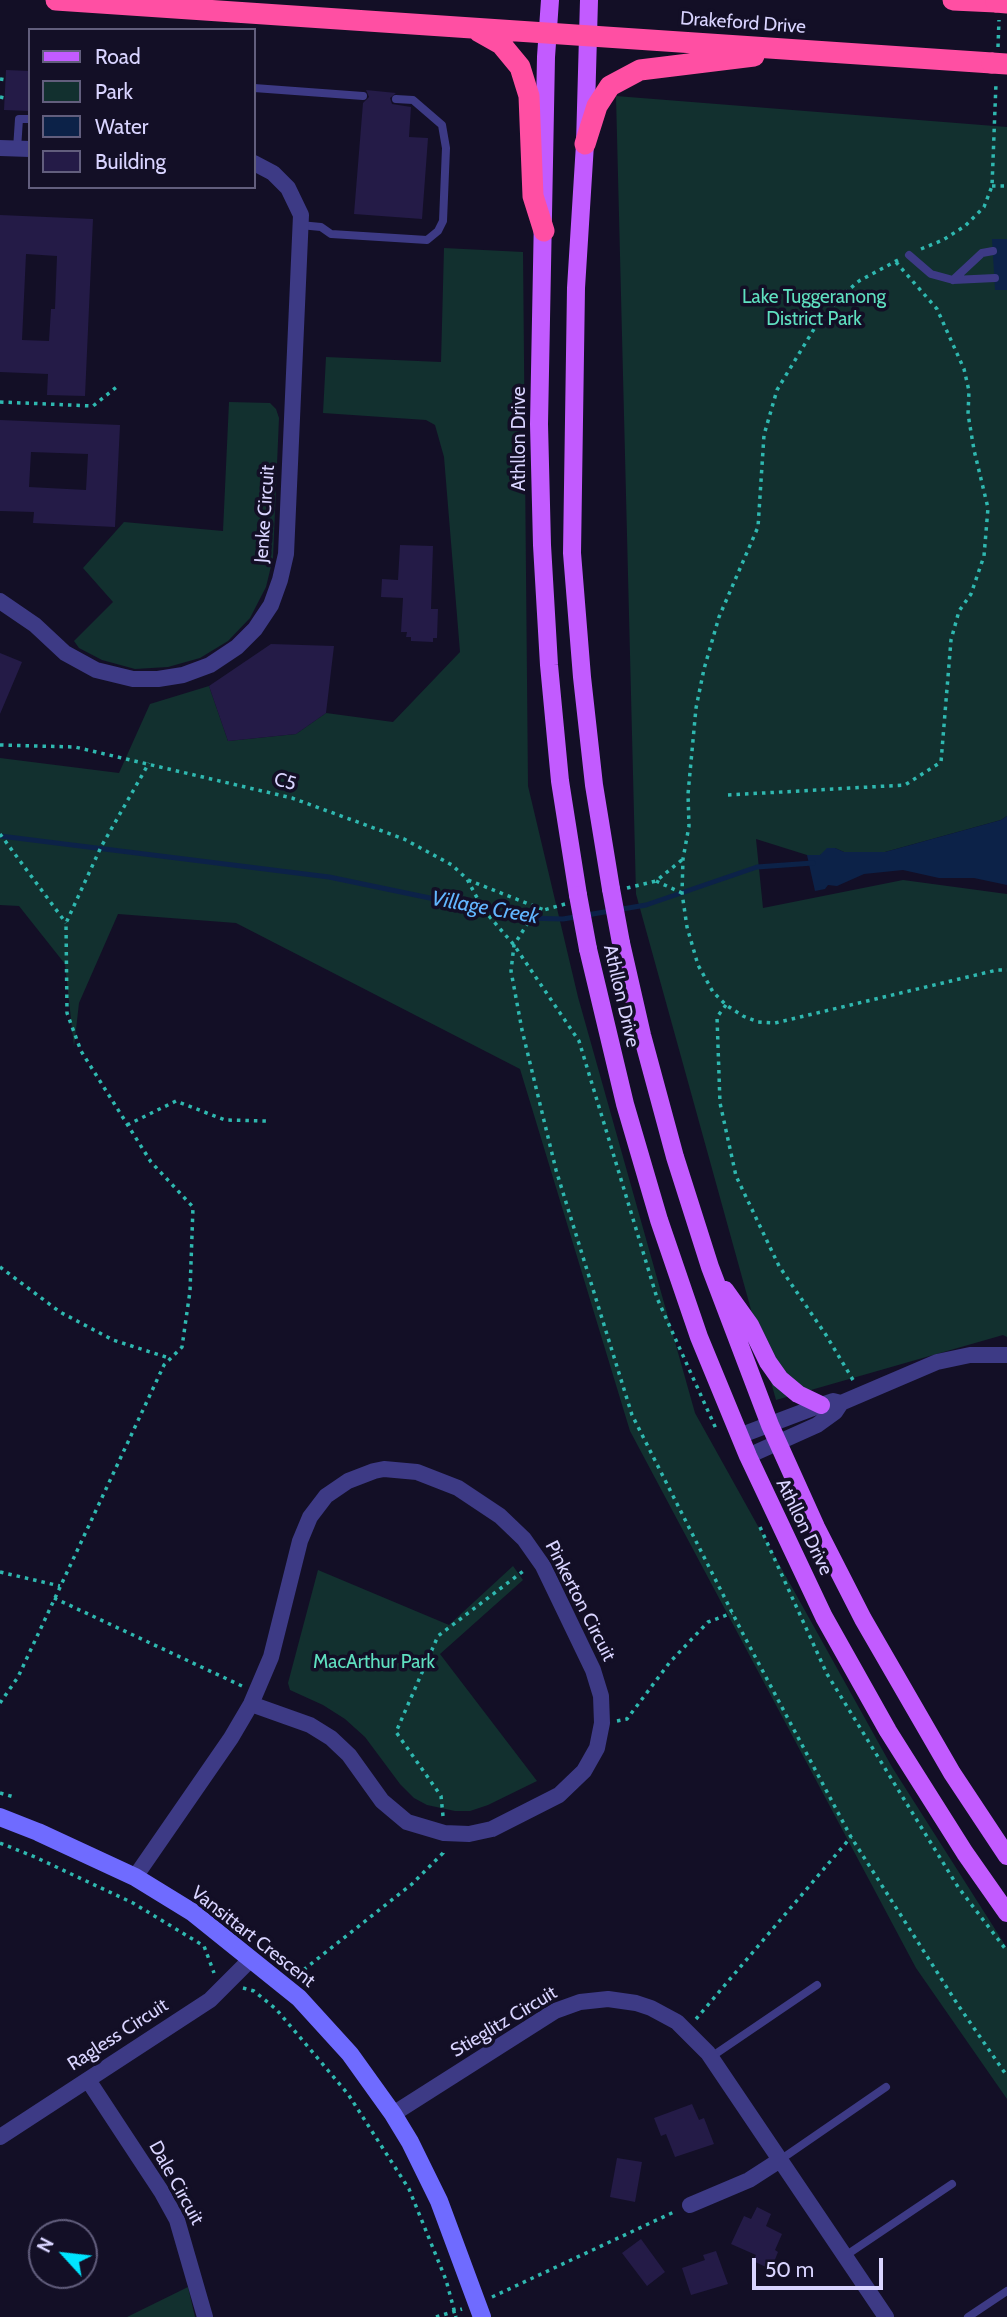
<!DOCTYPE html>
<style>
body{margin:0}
#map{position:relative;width:1007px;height:2317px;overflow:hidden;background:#130f26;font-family:Cabin,sans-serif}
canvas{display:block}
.legend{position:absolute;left:28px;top:28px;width:228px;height:161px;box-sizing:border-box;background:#130f26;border:2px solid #625e7d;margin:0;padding:9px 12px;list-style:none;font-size:21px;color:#d9d4ff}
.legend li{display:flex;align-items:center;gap:14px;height:35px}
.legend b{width:35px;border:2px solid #625e7d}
.north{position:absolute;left:28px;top:2219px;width:70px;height:70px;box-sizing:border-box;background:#130f26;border:2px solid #625e7d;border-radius:50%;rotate:297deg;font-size:19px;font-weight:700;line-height:28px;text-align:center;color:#d9d4ff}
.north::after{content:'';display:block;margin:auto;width:24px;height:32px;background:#00e5ff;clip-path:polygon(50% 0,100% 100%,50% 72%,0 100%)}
.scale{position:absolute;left:752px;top:2258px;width:131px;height:32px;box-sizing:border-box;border:4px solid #d9d4ff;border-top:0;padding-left:9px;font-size:21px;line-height:24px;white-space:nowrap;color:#d9d4ff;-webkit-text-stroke:5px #130f26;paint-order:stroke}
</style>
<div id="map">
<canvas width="1007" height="2317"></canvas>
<ul class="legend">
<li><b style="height:9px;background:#c25bff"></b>Road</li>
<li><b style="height:19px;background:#12302f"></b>Park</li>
<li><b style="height:19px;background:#0c2248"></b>Water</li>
<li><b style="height:19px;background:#241b47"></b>Building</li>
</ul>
<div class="north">N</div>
<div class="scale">50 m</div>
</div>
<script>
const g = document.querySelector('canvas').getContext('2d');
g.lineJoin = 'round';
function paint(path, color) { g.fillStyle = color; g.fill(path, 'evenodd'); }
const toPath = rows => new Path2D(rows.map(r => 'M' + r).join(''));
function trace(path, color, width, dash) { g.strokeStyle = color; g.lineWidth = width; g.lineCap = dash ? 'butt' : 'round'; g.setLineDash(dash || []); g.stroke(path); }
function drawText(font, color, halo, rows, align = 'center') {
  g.font = font + ' Cabin,sans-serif'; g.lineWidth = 7; g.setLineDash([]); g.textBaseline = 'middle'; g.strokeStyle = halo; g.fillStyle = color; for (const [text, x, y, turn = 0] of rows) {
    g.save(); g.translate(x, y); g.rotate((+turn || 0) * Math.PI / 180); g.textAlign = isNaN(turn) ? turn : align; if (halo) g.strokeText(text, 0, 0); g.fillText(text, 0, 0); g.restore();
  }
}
const green = toPath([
 [616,96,1007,127,1007,816,1001,820,885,852,844,852,835,848,820,855,807,855,756,839,763,908,903,880,1007,894,1007,1337,1003,1335,776,1400,636,894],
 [444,248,523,252,528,786,578,997,695,1413,892,1767,1007,1948,1007,2099,916,1968,630,1431,520,1069,236,923,118,914,79,1003,74,1047,65,964,19,906,0,905,0,758,119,773,150,704,209,686,228,741,296,734,326,713,393,722,460,652,444,457,435,425,426,420,323,413,326,357,441,362],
 [229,402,270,403,276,409,279,418,273,558,266,587,250,618,228,641,200,658,168,667,135,669,102,660,79,648,74,641,113,602,83,568,124,522,223,531],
 [513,1566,523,1580,440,1654,537,1781,488,1805,470,1811,455,1811,427,1805,414,1798,400,1784,365,1737,345,1719,323,1705,290,1690,288,1683,318,1570,449,1625],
 [188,2287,195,2317,127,2317]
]);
const water = toPath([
 [992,239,1007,239,1007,290,995,290],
 [1007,816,1007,885,974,878,939,878,903,870,864,874,837,886,828,885,825,889,815,891,807,855,820,855,827,848,835,848,844,852,885,852,1001,820]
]);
const stream = toPath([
 [0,836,329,877,526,918,563,919,646,905,757,867,813,863]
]);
const building = toPath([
 [6,70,30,71,30,111,4,110],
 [366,90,396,93,390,98,392,104,411,107,409,137,428,138,422,219,354,214,363,103,369,97],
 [0,215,93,219,85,396,47,395,48,374,0,372],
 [26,254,57,256,55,309,51,309,49,341,22,340],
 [0,420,120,425,115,527,33,523,34,512,0,511],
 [31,452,88,454,86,490,29,487],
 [400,545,433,546,431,609,438,609,437,638,433,638,433,642,411,641,411,637,406,637,407,632,401,632,403,598,381,597,382,579,398,580],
 [271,644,334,646,326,713,296,734,228,741,209,686],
 [0,653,22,662,0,714],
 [692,2104,699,2120,704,2118,714,2144,675,2157,666,2134,661,2136,654,2118],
 [617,2158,642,2162,635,2202,610,2197],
 [757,2207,771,2214,766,2226,782,2234,775,2250,778,2252,774,2262,766,2267,753,2261,756,2255,731,2244,744,2216,751,2219],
 [641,2239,665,2272,647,2286,622,2253],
 [716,2251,728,2284,691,2295,682,2268,705,2260,703,2255]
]);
const path = toPath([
 [998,47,999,20],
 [0,79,6,80],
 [0,97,5,98],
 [992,186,1007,186],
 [921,249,943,240,965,226,984,207,992,186,996,83],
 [898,260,859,281,838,299,814,329,777,390,764,435,758,527,719,617,704,669,696,708,688,794,689,826,683,859,682,893,687,927,698,965,713,992,726,1005,743,1016,758,1022,775,1023,997,970,1007,970],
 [0,402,93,406,119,385],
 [0,745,75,747,292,798,404,839,452,865,467,879,483,909,514,945,579,1041,657,1298,717,1431],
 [728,795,905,785,941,762,951,640,959,611,971,594,984,556,988,508,974,450,968,414,969,391,964,369,937,309,895,261],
 [0,834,66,923],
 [468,880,544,910],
 [656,881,682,893],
 [627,888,656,881,683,859],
 [565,904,544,910,531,918,514,945,511,971,522,1030,556,1170,632,1415,742,1632,851,1837,958,2005,1007,2076],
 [726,1005,717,1017,720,1103,736,1176,779,1266,826,1335,853,1380],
 [127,1125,176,1101,225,1120,267,1121],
 [0,1267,60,1312,113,1340,169,1358],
 [760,1527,827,1674,958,1887,1007,1951],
 [0,1572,60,1586],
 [54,1598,242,1686],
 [0,1703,18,1677,164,1365,182,1347,190,1291,193,1207,151,1162,81,1051,67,1013,66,923,101,847,149,763],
 [617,1721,627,1719,670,1662,708,1622,732,1613],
 [0,1793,14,1797],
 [443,1816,441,1796,396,1732,438,1636,526,1569],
 [0,1843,35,1857,133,1903,204,1946,214,1973],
 [297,1975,412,1884,443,1853,443,1848],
 [243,1988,254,1991,276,2009,348,2094,409,2189,446,2280,456,2317],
 [696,2019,851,1837],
 [492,2297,676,2211],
 [436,2317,462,2309]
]);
const lane = toPath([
 [254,88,363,96],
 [17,149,19,119,30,119],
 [300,225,321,227,331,234,427,240,438,231,443,221,446,148,442,125,413,100,396,99],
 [909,255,931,274,953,280,995,278],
 [953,280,982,253,993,251],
 [711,2057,817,1985],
 [780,2160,886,2087],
 [845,2256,952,2184],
 [968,2317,1007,2291]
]);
const street = toPath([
 [0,148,30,149],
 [0,601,35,625,65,653,96,670,133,679,158,679,183,675,210,665,237,647,255,629,271,605,280,580,286,554,301,215,288,188,273,173,254,163],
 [739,1436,821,1405,833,1401,841,1403,937,1362,970,1355,1007,1355],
 [748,1456,817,1425,835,1412,841,1403],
 [135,1877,231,1738,251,1704,271,1657,300,1541,310,1517,326,1496,348,1481,374,1471,384,1469,417,1472,458,1488,500,1516,524,1539,543,1566,593,1670,601,1696,602,1723,597,1748,584,1771,559,1795,492,1829,469,1834,444,1833,407,1822,382,1801,349,1755,331,1738,310,1725,251,1704],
 [88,2080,161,2191,177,2220,205,2317],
 [393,2114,555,2011,580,2002,608,1999,636,2003,651,2008,677,2022,708,2053,886,2317],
 [0,2137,210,2000,251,1959],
 [690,2205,749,2180,780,2160]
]);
const secondary = toPath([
 [0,1817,38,1832,135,1877,192,1912,299,1998,350,2054,393,2114,410,2142,439,2201,482,2317]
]);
const primary = toPath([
 [550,0,546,57,539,424,542,545,549,665,560,781,578,895],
 [589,0,585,144,576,288,572,553,582,677,594,785,611,889],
 [621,943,642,1035,675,1157,710,1267,770,1425,816,1527,863,1619,952,1773,1007,1856],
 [588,949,625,1104,659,1220,699,1337,748,1456,824,1617,888,1731,965,1853,1007,1913],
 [725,1290,750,1325,768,1362,780,1379,798,1394,821,1405]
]);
const highway = toPath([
 [56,0,992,63],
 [953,0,996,2],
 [478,31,501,44,520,67,529,96,533,196,544,231],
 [585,144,597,106,610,86,640,70,754,56]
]);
const primaryBridge = toPath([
 [611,889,621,943],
 [578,895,588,949]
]);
const highwayBridge = toPath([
 [996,2,1007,3],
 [992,63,1007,64]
]);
const streetNames = [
 ["Drakeford Drive",743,23,4],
 ["Athllon Drive",519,439,-90],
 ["Jenke Circuit",265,514,-86],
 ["C5",285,782,15],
 ["Athllon Drive",621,996,77],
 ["Athllon Drive",804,1527,64],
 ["Pinkerton Circuit",580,1601,63],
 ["Vansittart Crescent",253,1937,38],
 ["Stieglitz Circuit",504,2022,-31],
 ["Ragless Circuit",118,2035,-33],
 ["Dale Circuit",176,2183,61]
];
const parkNames = [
 ["Lake Tuggeranong",814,297],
 ["District Park",814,319],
 ["MacArthur Park",374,1662]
];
const waterNames = [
 ["Village Creek",485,908,10]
];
paint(green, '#12302f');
paint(water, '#0c2248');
trace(stream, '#0c2248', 5);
paint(building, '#241b47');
trace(path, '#2fb8b0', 3.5, [3.5, 5]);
trace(lane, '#3d3a85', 8);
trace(street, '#3d3a85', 16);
trace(secondary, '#6f6bff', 18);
trace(primary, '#c25bff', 18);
trace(highway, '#ff4fa3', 21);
trace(primaryBridge, '#c25bff', 18);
trace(highwayBridge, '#ff4fa3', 21);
drawText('19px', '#d9d4ff', '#130f26', streetNames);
drawText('19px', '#5fe0c0', '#130f26', parkNames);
drawText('italic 21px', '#62b6ff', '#130f26', waterNames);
</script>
